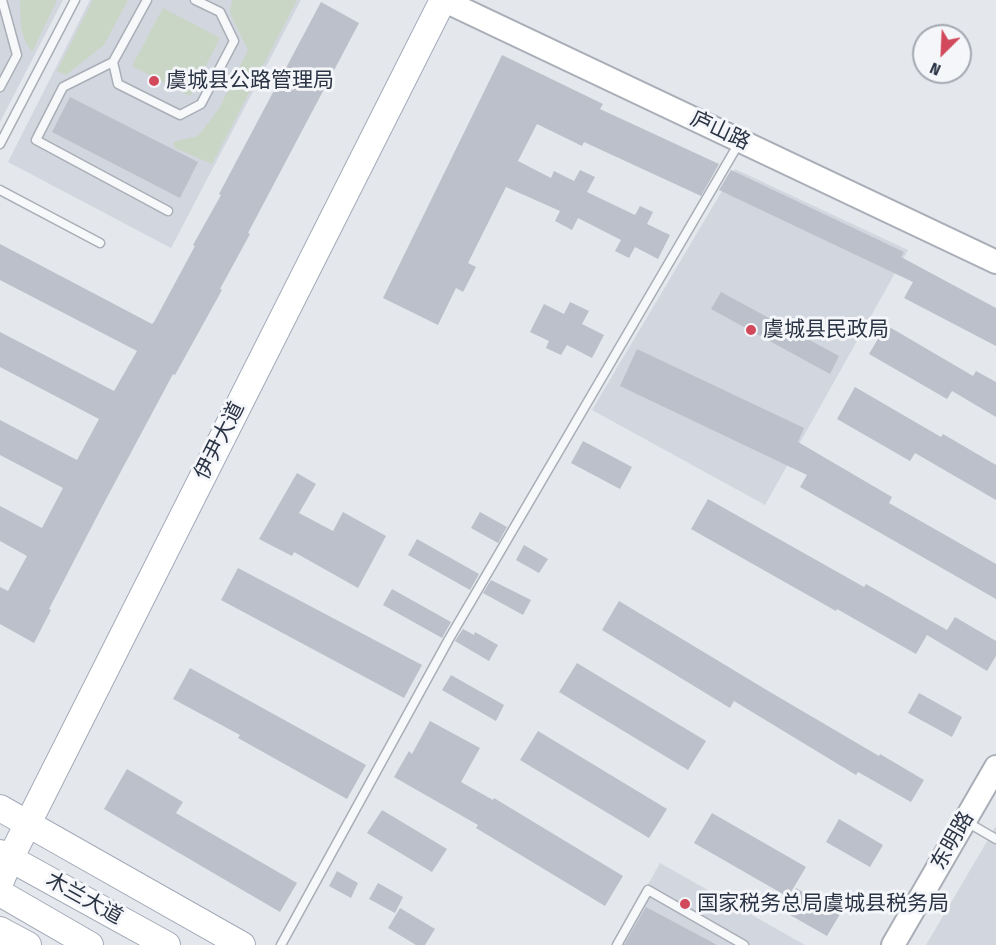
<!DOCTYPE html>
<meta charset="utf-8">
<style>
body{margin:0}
#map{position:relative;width:996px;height:945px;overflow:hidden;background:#e4e7ec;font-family:"Fira Sans Condensed",sans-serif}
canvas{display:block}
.north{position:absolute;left:912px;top:24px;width:60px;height:60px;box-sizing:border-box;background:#f4f6f9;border:2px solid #a4a8b1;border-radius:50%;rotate:204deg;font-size:16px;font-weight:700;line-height:24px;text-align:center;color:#2b3445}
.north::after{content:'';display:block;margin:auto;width:21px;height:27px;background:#d1495b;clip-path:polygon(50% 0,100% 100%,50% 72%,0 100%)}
</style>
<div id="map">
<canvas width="996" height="945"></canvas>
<div class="north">N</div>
</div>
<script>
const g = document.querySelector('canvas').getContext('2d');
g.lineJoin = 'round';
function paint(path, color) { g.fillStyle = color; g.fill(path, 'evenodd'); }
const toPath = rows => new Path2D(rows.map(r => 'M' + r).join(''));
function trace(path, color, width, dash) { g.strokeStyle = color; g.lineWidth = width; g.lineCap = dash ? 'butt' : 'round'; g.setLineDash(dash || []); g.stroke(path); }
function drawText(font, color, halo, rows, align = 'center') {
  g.font = font + ' "Fira Sans Condensed","Noto Sans SC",sans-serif'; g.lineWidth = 6; g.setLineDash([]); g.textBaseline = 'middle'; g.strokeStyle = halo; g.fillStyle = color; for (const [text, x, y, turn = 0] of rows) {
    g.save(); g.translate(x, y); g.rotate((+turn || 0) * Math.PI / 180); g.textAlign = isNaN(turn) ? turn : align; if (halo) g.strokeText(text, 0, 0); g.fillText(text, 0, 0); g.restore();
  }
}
const built = toPath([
 [0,0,63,0,0,122],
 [90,0,301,0,171,248,8,162],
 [735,169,908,250,765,505,592,410],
 [996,826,996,945,926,945],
 [660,863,805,945,614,945]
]);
const green = toPath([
 [20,0,57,0,32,52,25,41,21,28],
 [93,0,128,0,104,45,66,75,57,71],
 [232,0,297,0,212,164,175,148,173,142,198,136,219,109,248,50,230,13],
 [163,8,220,38,190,96,132,66]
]);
const building = toPath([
 [321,2,359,23,248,233,250,234,220,289,222,290,175,375,173,374,104,503,49,609,51,610,34,643,0,624,0,587,8,591,27,556,0,541,0,506,42,528,63,488,0,455,0,420,77,460,99,419,0,367,0,332,114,391,137,351,0,280,0,244,152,324,154,322,195,246,193,245,221,195,219,194],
 [502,55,603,104,600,109,719,164,701,196,584,142,582,146,537,124,518,161,551,178,554,171,574,181,580,170,595,177,587,192,635,215,640,206,653,212,647,224,670,235,658,259,635,247,629,258,615,251,621,240,578,218,572,230,555,221,560,211,506,187,468,263,476,267,463,292,456,288,438,325,383,298],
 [70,97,198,162,180,198,52,132],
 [731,170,904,252,901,257,996,308,996,346,904,298,913,282,719,190],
 [721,292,839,356,830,374,711,309],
 [570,302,589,311,582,324,604,335,592,358,567,345,561,355,546,348,549,341,530,332,544,304,564,314],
 [886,325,973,376,976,371,996,382,996,417,952,391,947,399,869,354],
 [637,349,804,428,798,442,892,497,889,503,996,564,996,599,800,487,807,475,620,386],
 [855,387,941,437,943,434,996,465,996,500,915,453,910,461,837,419],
 [583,441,632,467,620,489,571,463],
 [297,473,316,484,299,513,333,531,343,512,386,536,358,588,294,552,292,556,259,539],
 [708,499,864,587,866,584,947,630,955,617,996,641,996,656,987,671,927,635,916,654,837,609,836,611,691,529],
 [480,512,507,527,498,543,471,528],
 [417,539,479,574,470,590,408,555],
 [524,545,548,559,539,573,516,560],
 [238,568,422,665,404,698,221,600],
 [491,580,531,600,523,615,483,593],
 [392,589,451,622,442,638,383,605],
 [619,601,770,692,879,756,880,754,924,780,911,802,858,772,856,775,734,701,730,708,602,630],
 [463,629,474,635,475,632,498,645,489,661,455,641],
 [577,663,706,741,688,770,559,692],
 [190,668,366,765,347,799,238,738,240,735,173,699],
 [451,675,504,705,496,721,442,690],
 [919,693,962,717,952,737,908,713],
 [430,721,480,748,461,782,493,800,494,798,623,876,605,906,476,828,478,825,394,777,409,751,412,754],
 [538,731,667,809,649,838,520,760],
 [127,769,183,802,176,813,297,883,280,912,104,809],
 [382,810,447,849,432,872,367,833],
 [712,813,806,867,788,897,694,843],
 [839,819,883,845,870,867,826,842],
 [337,871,358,883,351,898,329,886],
 [378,883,403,897,395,913,369,899],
 [796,888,840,914,827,936,783,911],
 [646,907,717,945,624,945],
 [400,908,435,929,425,945,416,945,388,928]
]);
const lane = toPath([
 [147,0,113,62,118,84,180,115,201,104,234,41,220,12,195,0],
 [113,62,63,87,36,140,168,211],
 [0,87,17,55,2,0],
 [0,144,75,0],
 [0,190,100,243],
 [965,821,996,839],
 [281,945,449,639,739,143],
 [617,945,648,890,744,945]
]);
const secondary = toPath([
 [443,0,996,262],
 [893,945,996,767]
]);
const primary = toPath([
 [0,808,242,945],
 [0,853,167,945],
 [0,883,10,859,443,0],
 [0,893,90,945],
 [0,930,28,945]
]);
const markers = [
 [154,81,6,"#d1495b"],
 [751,330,6,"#d1495b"],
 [685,904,6,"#d1495b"]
];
const poiNames = [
 ["虞城县公路管理局",166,81],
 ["虞城县民政局",763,330],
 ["国家税务总局虞城县税务局",697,904]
];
const streetNames = [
 ["庐山路",720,131,25],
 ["伊尹大道",220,441,-63],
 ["东明路",953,841,-60],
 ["木兰大道",84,899,29]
];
paint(built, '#d2d6de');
paint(green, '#c9d6c5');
paint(building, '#bbc0ca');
trace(lane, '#a9aeb7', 11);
trace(secondary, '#a9aeb7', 26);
trace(primary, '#a3abb8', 28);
trace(lane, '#f7f8fa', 8);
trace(secondary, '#fff', 22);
trace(primary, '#fff', 26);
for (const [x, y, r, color] of markers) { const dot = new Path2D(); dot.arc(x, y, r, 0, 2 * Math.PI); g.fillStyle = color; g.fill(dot); trace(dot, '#f4f6f9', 2); }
drawText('21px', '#2b3445', '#f4f6f9', poiNames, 'left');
drawText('21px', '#2b3445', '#f4f6f9', streetNames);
</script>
